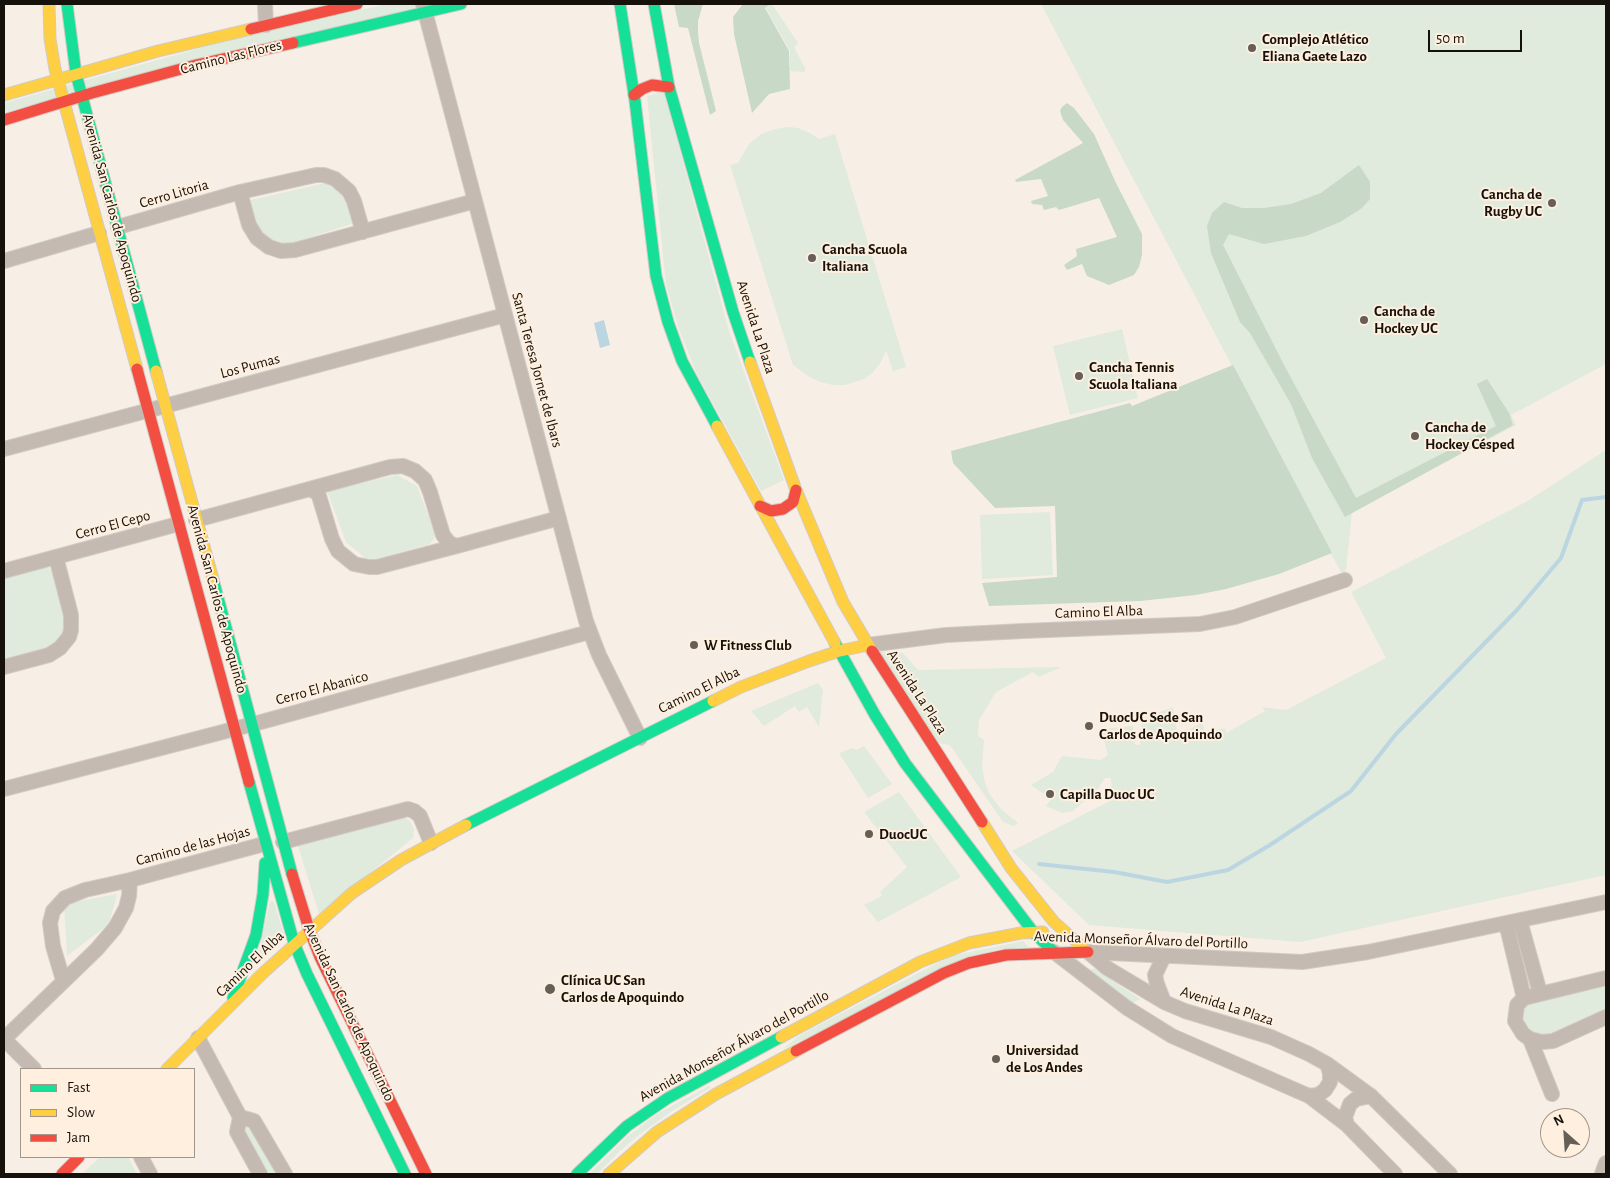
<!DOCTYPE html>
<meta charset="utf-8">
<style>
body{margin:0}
#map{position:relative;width:1610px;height:1178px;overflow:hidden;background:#f7efe6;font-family:"Alegreya Sans",sans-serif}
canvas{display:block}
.frame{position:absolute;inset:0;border:5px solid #16110b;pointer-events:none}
.legend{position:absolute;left:20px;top:1068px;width:175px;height:90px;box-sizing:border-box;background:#ffefde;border:1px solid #a2968a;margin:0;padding:6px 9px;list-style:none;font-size:15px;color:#16110b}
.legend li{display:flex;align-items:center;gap:10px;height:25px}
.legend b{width:25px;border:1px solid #a2968a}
.north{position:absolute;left:1540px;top:1108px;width:50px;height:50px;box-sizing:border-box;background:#ffefde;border:1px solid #a2968a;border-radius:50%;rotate:334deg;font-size:14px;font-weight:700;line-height:20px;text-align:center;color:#16110b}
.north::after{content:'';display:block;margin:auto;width:18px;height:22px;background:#655f58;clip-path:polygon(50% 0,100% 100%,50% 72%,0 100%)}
.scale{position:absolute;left:1428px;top:30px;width:94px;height:22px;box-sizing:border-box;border:2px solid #16110b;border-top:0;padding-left:6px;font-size:15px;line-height:18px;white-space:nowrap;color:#16110b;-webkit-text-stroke:4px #ffefde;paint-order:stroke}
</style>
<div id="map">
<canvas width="1610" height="1178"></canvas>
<div class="frame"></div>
<ul class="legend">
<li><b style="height:6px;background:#16e098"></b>Fast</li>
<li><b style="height:6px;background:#ffcf43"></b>Slow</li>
<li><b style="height:6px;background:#f24e42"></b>Jam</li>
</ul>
<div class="north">N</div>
<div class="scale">50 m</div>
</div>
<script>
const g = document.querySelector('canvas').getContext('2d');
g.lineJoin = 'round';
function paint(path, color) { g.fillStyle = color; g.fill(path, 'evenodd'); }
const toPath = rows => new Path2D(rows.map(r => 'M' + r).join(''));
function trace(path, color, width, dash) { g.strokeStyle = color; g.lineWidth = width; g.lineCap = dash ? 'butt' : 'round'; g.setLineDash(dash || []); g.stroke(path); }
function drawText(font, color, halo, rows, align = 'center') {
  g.font = font + ' "Alegreya Sans",sans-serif'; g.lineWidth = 4; g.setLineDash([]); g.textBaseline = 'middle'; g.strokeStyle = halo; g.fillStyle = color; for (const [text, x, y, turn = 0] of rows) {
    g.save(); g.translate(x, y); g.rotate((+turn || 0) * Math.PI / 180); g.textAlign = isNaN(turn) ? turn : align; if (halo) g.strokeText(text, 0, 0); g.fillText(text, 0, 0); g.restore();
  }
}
const green = toPath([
 [387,4,447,4,4,112,4,103,222,42],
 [772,4,798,43,794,47,805,68,805,72,790,71,790,51,766,8],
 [1041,4,1606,4,1606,364,1511,415,1516,425,1352,512,1345,580],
 [664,92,729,331,784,480,761,491,696,372,679,329,666,285,647,96],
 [788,127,798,128,810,133,819,139,835,134,906,367,893,371,886,350,881,362,873,372,864,379,845,385,833,385,820,382,808,376,793,365,730,165,738,163,749,144,761,134,775,129],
 [325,183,345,195,354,223,277,248,262,239,247,201],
 [1122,329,1138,398,1070,415,1053,346],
 [1606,450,1606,875,1300,942,1089,925,1012,851,1112,800,1111,778,1105,778,1097,790,1073,811,1062,813,1046,806,1051,799,1031,785,1053,772,1062,756,1101,760,1108,755,1101,729,1133,726,1135,745,1140,745,1142,719,1173,707,1178,737,1202,722,1205,732,1225,728,1226,733,1265,711,1262,707,1286,710,1386,658,1351,592,1526,502],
 [397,475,417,486,436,535,430,544,369,561,346,542,327,491],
 [1050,512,1053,575,982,579,980,515],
 [40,568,49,568,54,574,66,622,61,637,51,648,4,661,4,577],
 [895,651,903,653,918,670,1061,667,1039,677,1033,672,996,692,979,720,978,736,984,740,982,766,985,783,989,793,1000,808,1018,823,1014,826,1003,822,950,745,933,742,877,652],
 [818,683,823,690,819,727,807,707,799,712,795,706,764,726,751,711],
 [864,746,892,784,868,798,839,753,853,748,856,750],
 [899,792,961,877,878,922,864,905,882,896,880,892,907,867,864,812],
 [400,816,409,820,414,829,413,838,319,914,298,846],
 [117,894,109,924,67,956,64,904],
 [270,901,274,902,283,932,281,939,260,961,257,958],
 [1023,941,1029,947,996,950,783,1049,800,1035,951,956],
 [1086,969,1096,969,1140,999,1131,1004],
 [1606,984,1606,1012,1544,1037,1529,1033,1522,1024,1520,1012,1528,1003],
 [709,1086,710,1088,672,1111,639,1135,621,1150,597,1174,589,1174,628,1136,657,1114],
 [255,1124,281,1174,265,1174,243,1130],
 [100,1157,128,1157,137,1174,82,1174]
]);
const forest = toPath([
 [674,4,703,4,698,21,698,32,699,43,716,111,710,115,688,28,679,27],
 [743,4,771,4,765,8,789,51,790,89,769,94,752,113,734,34,733,17],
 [1067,103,1074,108,1094,134,1115,181,1142,234,1142,255,1139,267,1134,275,1109,285,1087,276,1082,264,1067,270,1064,265,1077,256,1076,249,1117,237,1099,198,1059,210,1056,207,1044,210,1042,205,1032,204,1031,201,1048,196,1041,179,1016,182,1015,180,1083,143,1063,120,1060,111,1062,107],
 [1359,165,1370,182,1370,199,1362,208,1340,222,1306,236,1264,244,1229,234,1223,245,1284,365,1356,498,1496,426,1477,384,1487,379,1509,413,1513,425,1345,517,1312,458,1291,404,1250,333,1240,322,1211,253,1207,226,1212,213,1224,202,1242,208,1264,208,1291,204,1321,193],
 [1233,365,1332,553,1279,574,1226,589,1196,595,1140,601,989,606,982,583,1057,577,1055,506,995,508,953,463,951,451,1130,403,1132,406]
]);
const water = toPath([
 [604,320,610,345,600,348,594,323]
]);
const stream = toPath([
 [1039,864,1114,872,1167,882,1228,870,1270,845,1351,791,1396,734,1517,610,1561,558,1582,500,1606,497]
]);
const street = toPath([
 [265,4,266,25],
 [423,4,586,621,599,655,640,738],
 [240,192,249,225,257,238,269,247,281,251,295,250,475,201],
 [118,227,240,192,316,175,324,175,335,179,349,191,354,201,363,232],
 [4,261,99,233],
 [4,449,505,315],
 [309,489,316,492,319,496,332,539,338,551,354,564,369,567,377,567,457,546,559,518],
 [196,520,390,467,403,466,415,471,425,480,430,492,443,535,449,543,457,546],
 [4,571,178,524],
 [868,645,946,635,1023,631,1200,624,1235,617,1345,580],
 [4,667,49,655,60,648,69,637,71,630,71,615,56,557],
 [4,789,261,722,589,632],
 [283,842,408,809,414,811,420,816,431,843],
 [1520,921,1540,993],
 [1506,923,1524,998],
 [1054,952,1127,1008,1172,1036,1309,1096,1347,1125,1395,1174],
 [1088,952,1302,962,1368,952,1606,902],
 [1088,952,1107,968,1164,1002,1185,1011,1271,1037,1309,1054,1327,1064,1371,1096,1450,1174],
 [1164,956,1155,975,1157,984,1164,1002],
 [1606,978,1524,998,1517,1005,1515,1021,1523,1034,1530,1039,1542,1042,1553,1041,1606,1017],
 [63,980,53,946,50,923,53,911,65,898,85,890,130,880,264,844],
 [198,1038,240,1117,237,1132,260,1174],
 [4,1039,97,949,115,928,126,908,129,896,130,880],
 [4,1039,34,1069],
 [1530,1039,1552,1094],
 [1309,1096,1318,1095,1325,1090,1330,1082,1330,1073,1327,1064],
 [240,1117,254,1121,285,1174],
 [1347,1125,1345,1117,1350,1104,1356,1099,1371,1096],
 [141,1157,150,1174],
 [1602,1174,1606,1163]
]);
const fast = toPath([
 [67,4,76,74,156,371],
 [620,4,635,101,656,276,668,322,682,361,717,426],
 [654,4,669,87,733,312,750,362],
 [293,43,461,4],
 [213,579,292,874],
 [835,643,875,715,905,763,1034,933,1054,952],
 [249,782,294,943,307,974,405,1174],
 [466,825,713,701],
 [233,998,256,935,263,894,265,863],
 [577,1174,627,1126,668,1098,781,1037]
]);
const slow = toPath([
 [49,4,50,39,55,69,137,369],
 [4,95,158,51,251,29],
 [750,362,796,490,843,602,872,651],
 [156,371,213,579],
 [717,426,835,643],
 [713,701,741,687,809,661,839,651,868,645],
 [982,822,1011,868,1054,922,1088,952],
 [781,1037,920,962,969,943,1021,933,1043,932],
 [167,1069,263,973,352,893,401,860,466,825],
 [609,1174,657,1132,716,1094,796,1051]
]);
const jam = toPath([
 [251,29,357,4],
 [634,95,642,89,652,85,669,87],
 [4,120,92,93,196,65,293,43],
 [137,369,249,782],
 [760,506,771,511,783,509,793,502,796,490],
 [872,651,982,822],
 [292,874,309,929,320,957,426,1174],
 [796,1051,944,973,969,963,1006,955,1088,952],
 [62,1174,79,1157]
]);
const markers = [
 [1252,48,5,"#655f58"],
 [1552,203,5,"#655f58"],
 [812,258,5,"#655f58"],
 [1364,320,5,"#655f58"],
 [1079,376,5,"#655f58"],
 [1415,436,5,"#655f58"],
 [694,645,5,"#655f58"],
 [1089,726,5,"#655f58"],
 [1050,794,5,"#655f58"],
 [869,834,5,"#655f58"],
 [550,989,6,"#655f58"],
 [996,1059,5,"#655f58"]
];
const poiNames = [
 ["Complejo Atlético",1262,39],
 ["Eliana Gaete Lazo",1262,56],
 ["Cancha de",1542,194,"right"],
 ["Rugby UC",1542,211,"right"],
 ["Cancha Scuola",822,249],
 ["Italiana",822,266],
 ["Cancha de",1374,311],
 ["Hockey UC",1374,328],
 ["Cancha Tennis",1089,367],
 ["Scuola Italiana",1089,384],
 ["Cancha de",1425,427],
 ["Hockey Césped",1425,444],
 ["W Fitness Club",704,645],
 ["DuocUC Sede San",1099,717],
 ["Carlos de Apoquindo",1099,734],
 ["Capilla Duoc UC",1060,794],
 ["DuocUC",879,834],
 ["Clínica UC San",561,980],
 ["Carlos de Apoquindo",561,997],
 ["Universidad",1006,1050],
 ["de Los Andes",1006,1067]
];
const streetNames = [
 ["Camino Las Flores",231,57,-14],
 ["Cerro Litoria",174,194,-16],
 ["Avenida San Carlos de Apoquindo",112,208,75],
 ["Avenida La Plaza",756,327,72],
 ["Los Pumas",250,366,-15],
 ["Santa Teresa Jornet de Ibars",537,370,75],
 ["Cerro El Cepo",113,525,-15],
 ["Avenida San Carlos de Apoquindo",217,599,75],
 ["Camino El Alba",1099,612,-2],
 ["Cerro El Abanico",322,688,-15],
 ["Camino El Alba",699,690,-26],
 ["Avenida La Plaza",917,692,57],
 ["Camino de las Hojas",193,846,-15],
 ["Avenida Monseñor Álvaro del Portillo",1141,940,2],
 ["Camino El Alba",250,964,-44],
 ["Avenida La Plaza",1227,1006,18],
 ["Avenida San Carlos de Apoquindo",349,1012,65],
 ["Avenida Monseñor Álvaro del Portillo",734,1046,-29]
];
paint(green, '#e0eadd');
paint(forest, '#c8d9c8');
paint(water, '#bbd6e1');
trace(stream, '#bbd6e1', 4);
trace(street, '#d1cbc5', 16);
trace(fast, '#d1cbc5', 13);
trace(slow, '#d1cbc5', 13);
trace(jam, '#d1cbc5', 13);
trace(street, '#c4bab1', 14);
trace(fast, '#16e098', 11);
trace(slow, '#ffcf43', 11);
trace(jam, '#f24e42', 11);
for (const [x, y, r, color] of markers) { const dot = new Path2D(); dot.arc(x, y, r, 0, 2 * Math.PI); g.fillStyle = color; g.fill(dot); trace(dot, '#ffefde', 2); }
drawText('bold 15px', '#16110b', '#ffefde', poiNames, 'left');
drawText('15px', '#16110b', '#ffefde', streetNames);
</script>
